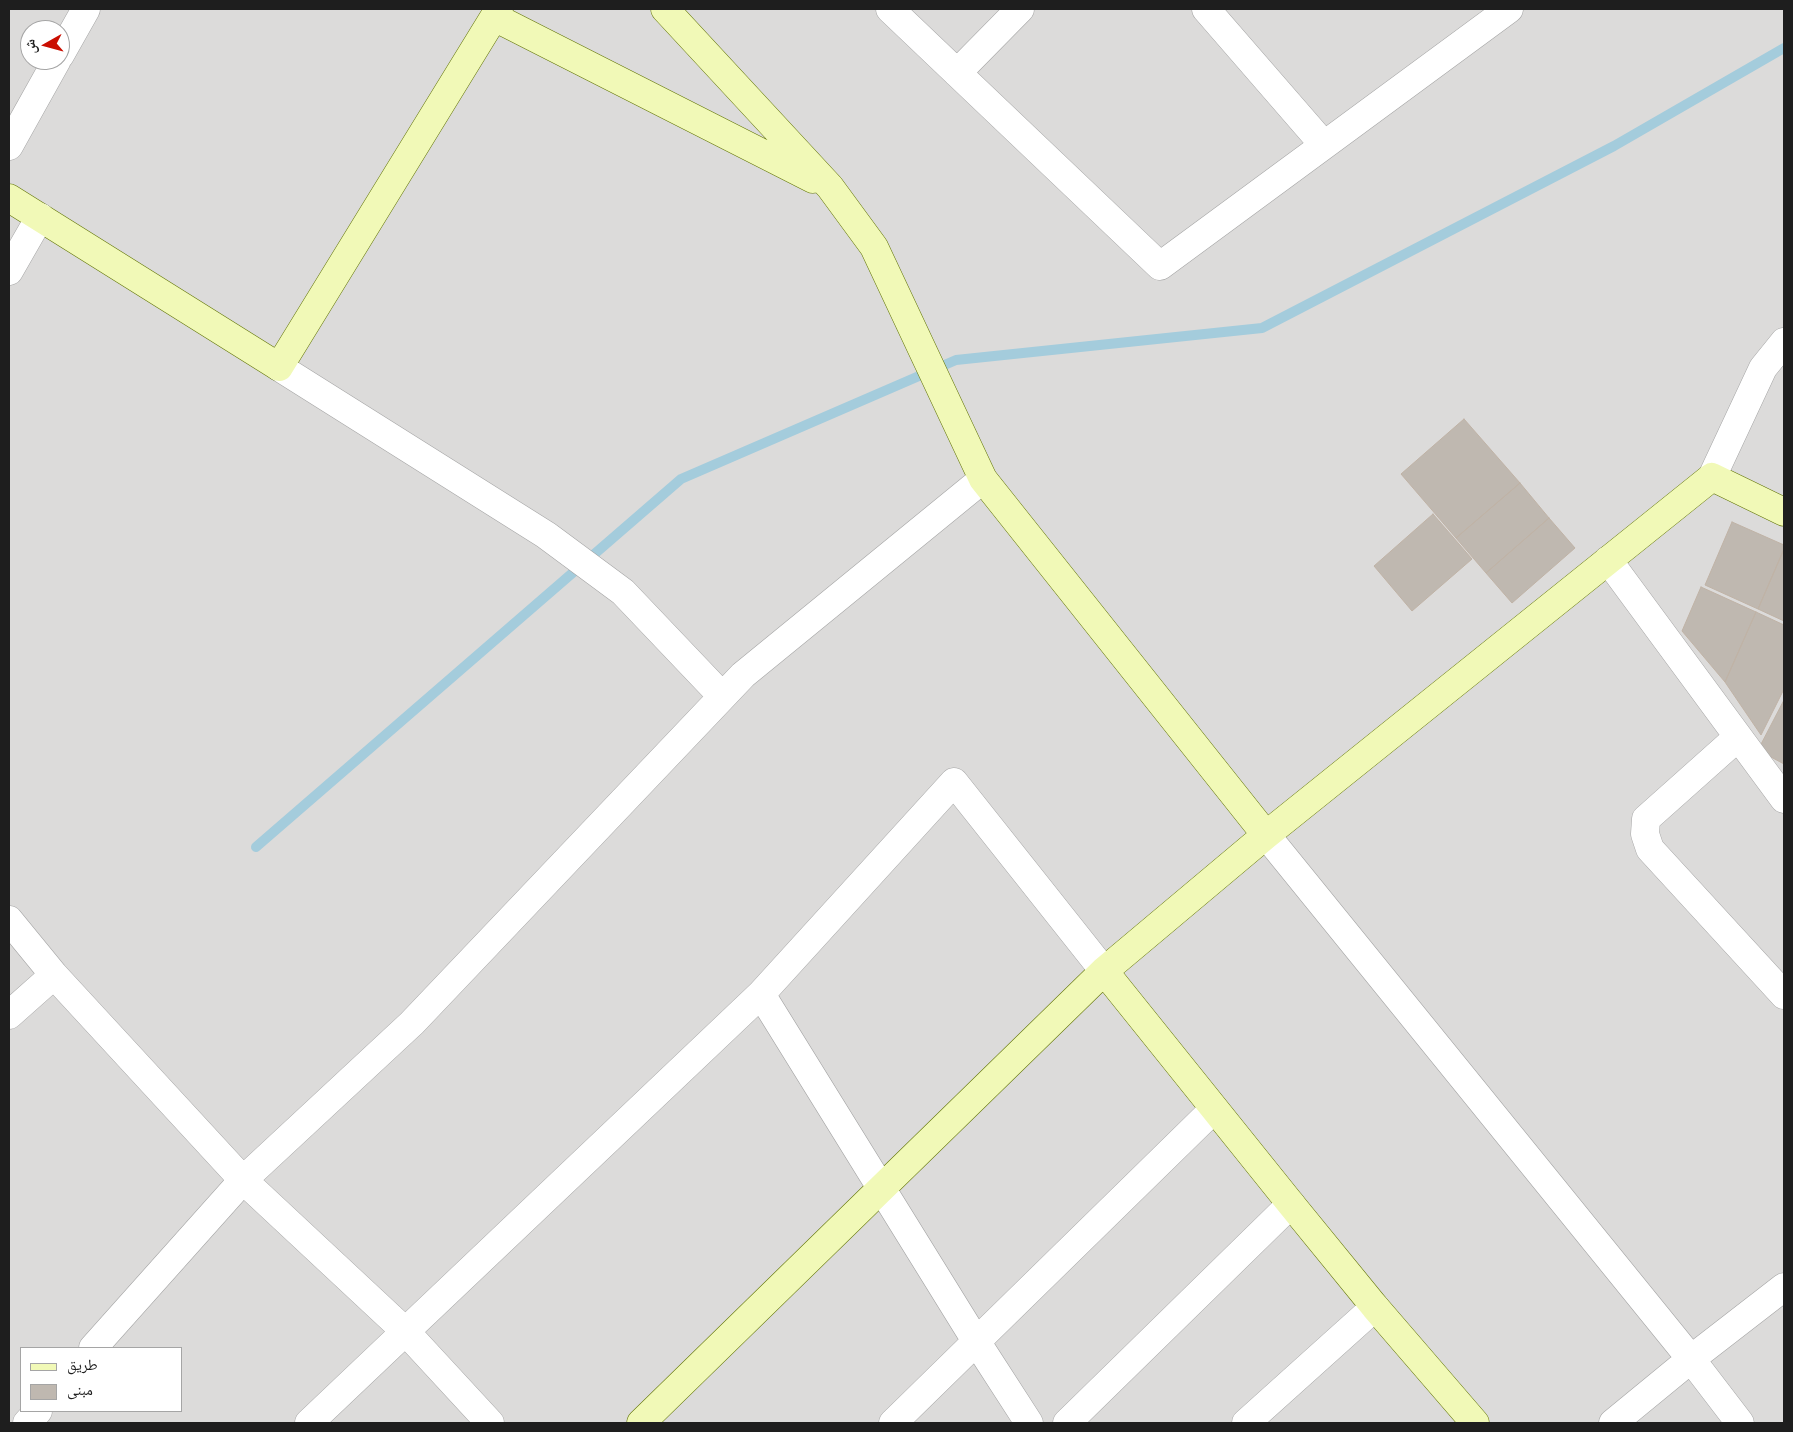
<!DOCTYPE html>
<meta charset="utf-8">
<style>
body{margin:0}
#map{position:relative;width:1793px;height:1432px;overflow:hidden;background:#efece3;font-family:"Alegreya Sans","Noto Naskh Arabic",sans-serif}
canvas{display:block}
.frame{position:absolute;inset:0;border:10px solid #1e1e1e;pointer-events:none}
.legend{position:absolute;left:20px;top:1347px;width:162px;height:65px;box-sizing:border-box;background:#fff;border:1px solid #a5a5a5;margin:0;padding:6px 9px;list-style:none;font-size:15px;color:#1e1e1e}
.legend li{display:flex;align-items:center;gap:10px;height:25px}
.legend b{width:25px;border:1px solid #a5a5a5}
.north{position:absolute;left:20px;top:20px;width:50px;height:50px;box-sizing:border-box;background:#fff;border:1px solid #a5a5a5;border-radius:50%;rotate:263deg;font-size:14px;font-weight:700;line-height:20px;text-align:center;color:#1e1e1e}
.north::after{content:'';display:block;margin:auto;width:18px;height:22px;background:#ca0e01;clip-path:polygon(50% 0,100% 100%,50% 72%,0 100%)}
</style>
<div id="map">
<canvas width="1793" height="1432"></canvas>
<div class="frame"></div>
<ul class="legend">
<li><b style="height:6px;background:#f1f9b7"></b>طريق</li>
<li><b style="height:14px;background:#bfb8b0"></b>مبنى</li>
</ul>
<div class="north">ش</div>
</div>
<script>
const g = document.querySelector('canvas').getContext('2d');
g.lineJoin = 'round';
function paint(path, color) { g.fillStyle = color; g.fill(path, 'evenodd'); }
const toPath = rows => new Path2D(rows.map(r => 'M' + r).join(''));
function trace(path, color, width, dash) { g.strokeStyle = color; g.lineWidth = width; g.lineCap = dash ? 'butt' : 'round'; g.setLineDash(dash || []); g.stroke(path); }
const residential = toPath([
 [9,9,1784,9,1784,1423,9,1423],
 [30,30,60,30,60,60,30,60],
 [21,1348,181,1348,181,1411,21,1411]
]);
const stream = toPath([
 [256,847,681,479,956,360,1262,328,1614,146,1784,48]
]);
const building = toPath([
 [1464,419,1520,483,1456,538,1401,474,1464,419],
 [1520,483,1549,518,1486,573,1456,538,1520,483],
 [1433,514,1472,559,1412,611,1374,566,1433,514],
 [1549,518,1575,548,1512,603,1486,573,1549,518],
 [1732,522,1784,545,1784,549,1758,609,1705,585,1732,522],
 [1784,549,1784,621,1758,609,1784,549],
 [1701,587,1756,612,1725,682,1682,631,1701,587],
 [1756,612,1784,625,1784,689,1761,735,1725,682,1756,612],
 [1784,700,1784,764,1758,750,1784,700]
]);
const street = toPath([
 [890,9,1160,266,1509,9],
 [1206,9,1324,145],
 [60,55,86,9],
 [957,73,1020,9],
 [9,146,57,60],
 [9,271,40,217],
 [279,367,546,535,623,592,722,696],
 [1712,477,1763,368,1784,342],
 [1608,560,1784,799],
 [1738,737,1646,819,1645,834,1650,849,1784,995],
 [1266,835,1691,1359,1740,1423],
 [9,920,54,975,243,1180,406,1332,490,1423],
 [761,994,976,1341,1029,1423],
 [9,1015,54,975],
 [93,1348,243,1180,412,1023,743,675,983,479],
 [27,1423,38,1411],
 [309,1423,761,994,954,782,1104,971],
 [893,1423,1214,1109],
 [1067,1423,1291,1204],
 [1246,1423,1375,1307],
 [1613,1423,1691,1359,1784,1287]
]);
const secondary = toPath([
 [665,9,830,187,874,247,983,479,1266,835],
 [494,17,813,179],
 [9,198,279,367,499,9],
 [1104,971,1291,1204,1375,1307,1475,1423],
 [641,1423,1104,971,1266,835,1712,477,1784,512]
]);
paint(residential, '#dcdbda');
trace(stream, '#a4ccdc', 10);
paint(building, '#bfb8b0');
trace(building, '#c0b3a6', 1);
trace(street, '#a5a5a5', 29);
trace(secondary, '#617405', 29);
trace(street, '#fff', 28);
trace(secondary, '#f1f9b7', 28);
</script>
